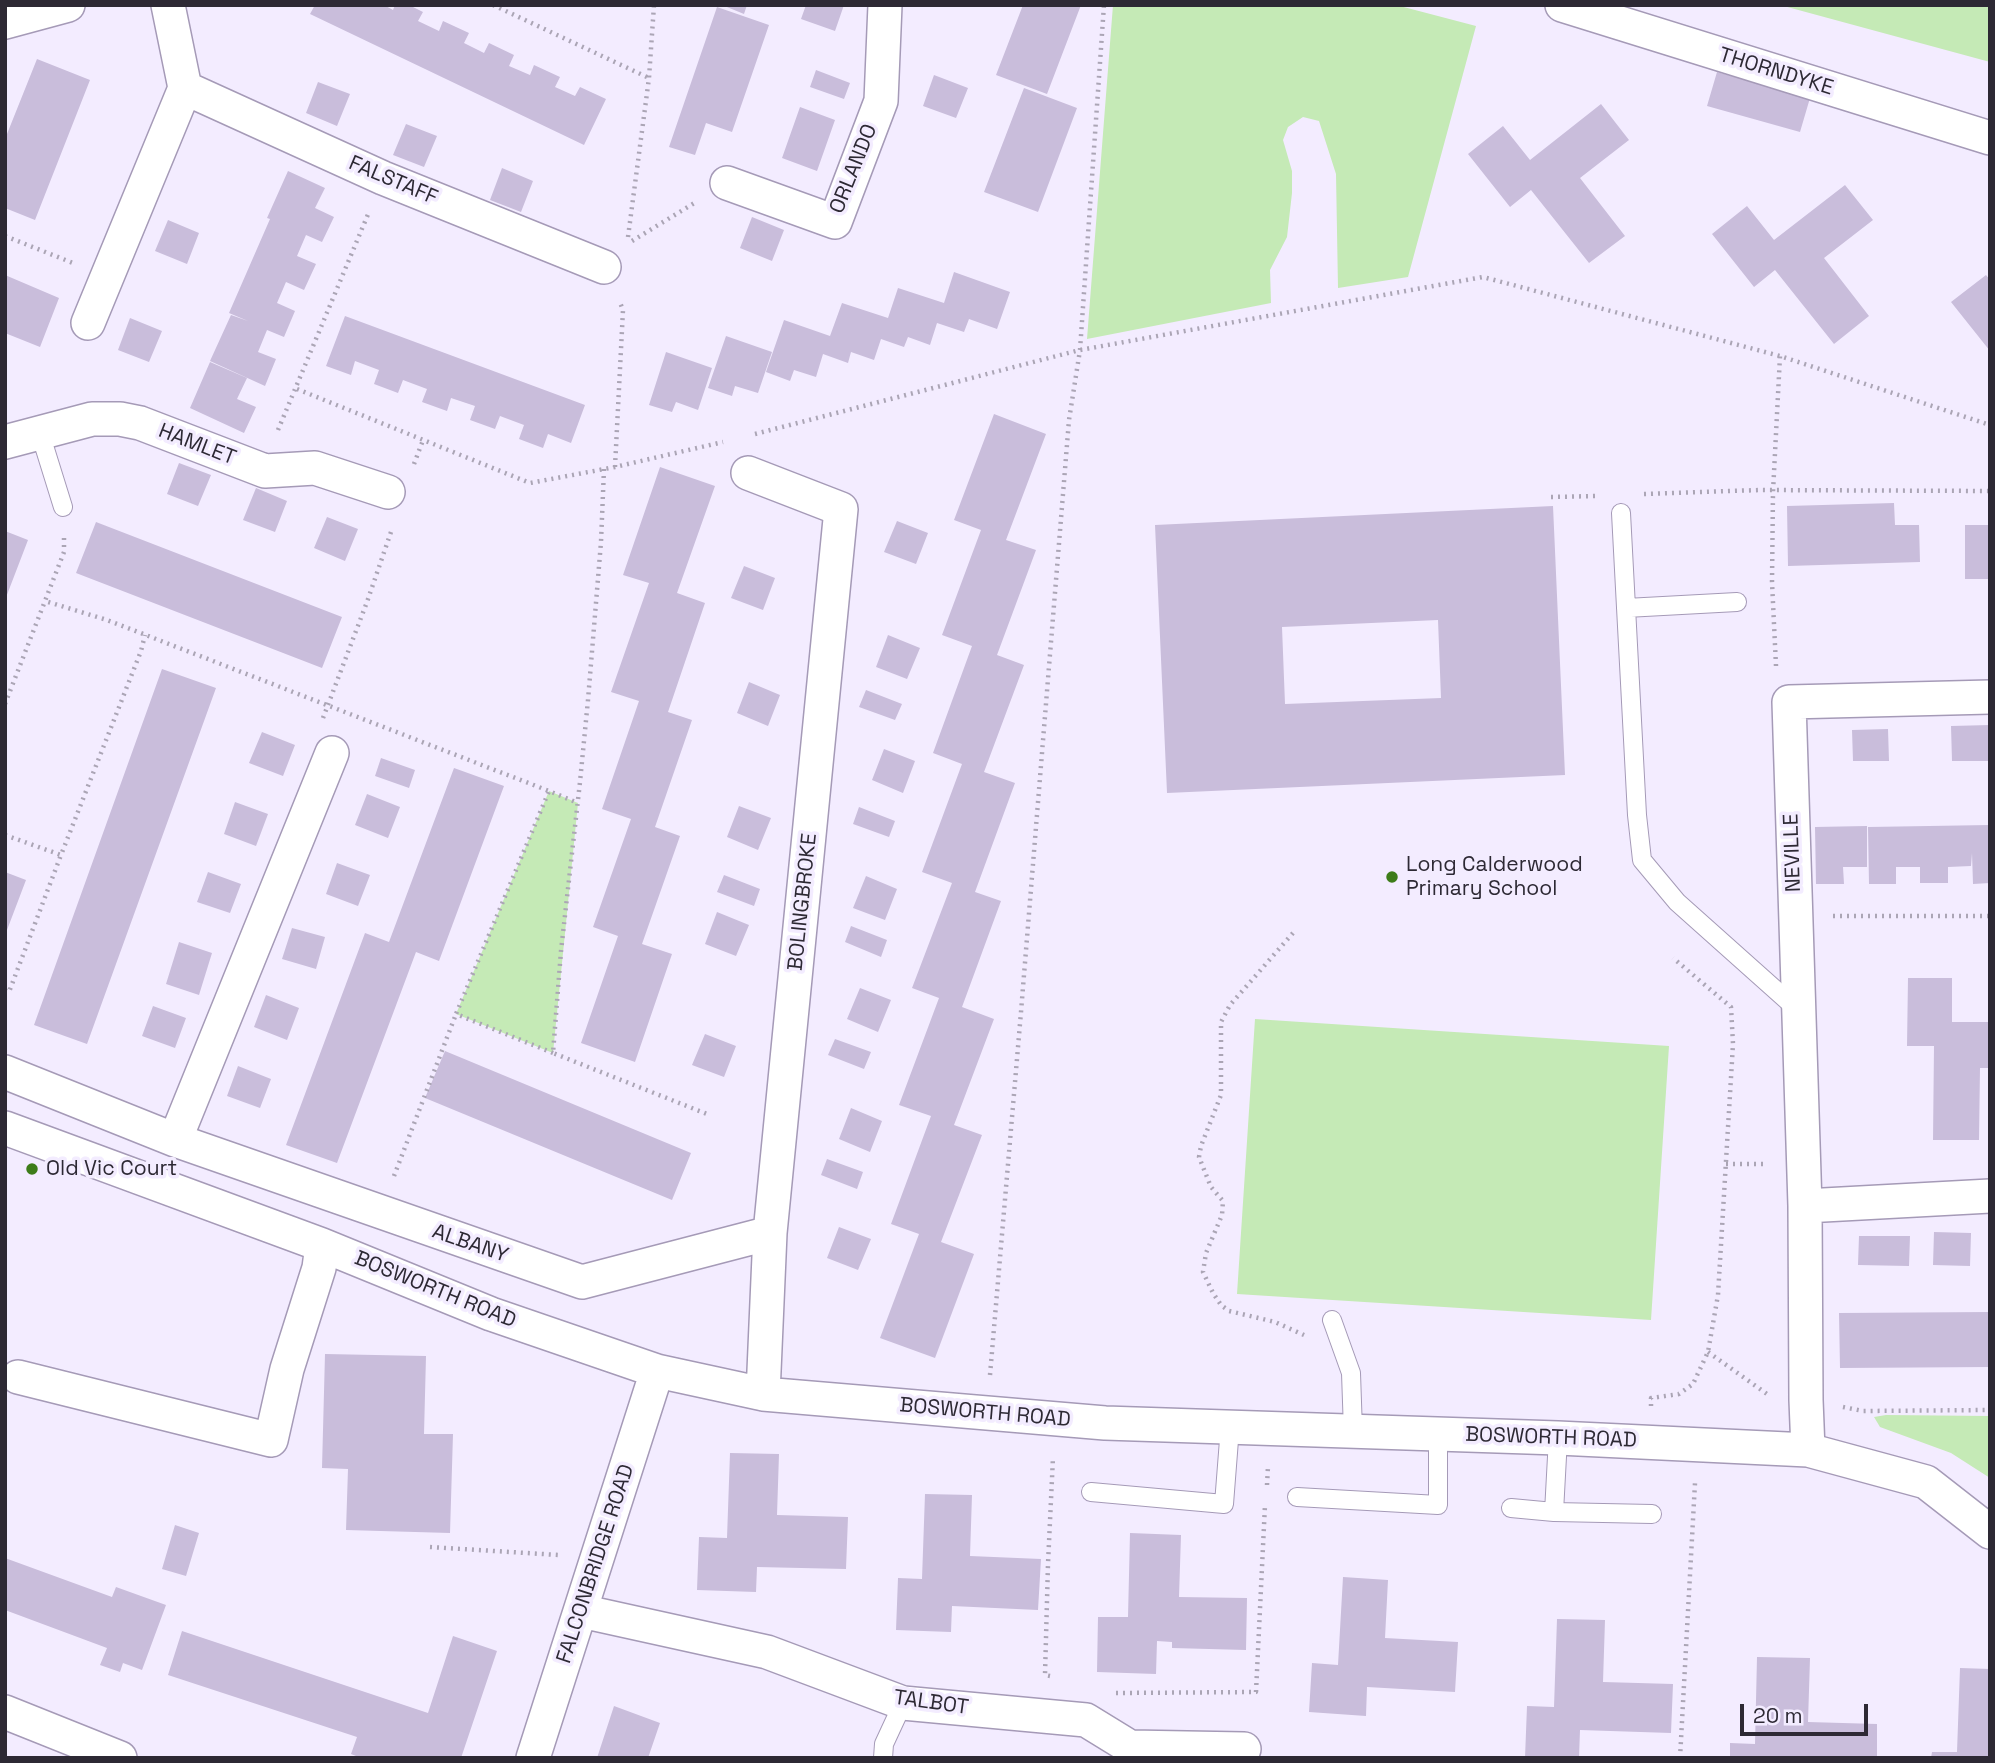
<!DOCTYPE html>
<style>
body{margin:0}
#map{position:relative;width:1995px;height:1763px;overflow:hidden;background:#f3ecff;font-family:"Space Grotesk",sans-serif}
canvas{display:block}
.frame{position:absolute;inset:0;border:7px solid #2d2934;pointer-events:none}
.scale{position:absolute;left:1740px;top:1704px;width:128px;height:32px;box-sizing:border-box;border:4px solid #2d2934;border-top:0;padding-left:9px;font-size:21px;line-height:24px;white-space:nowrap;color:#2d2934;-webkit-text-stroke:5px #f3ecff;paint-order:stroke}
</style>
<div id="map">
<canvas width="1995" height="1763"></canvas>
<div class="frame"></div>
<div class="scale">20 m</div>
</div>
<script>
const g = document.querySelector('canvas').getContext('2d');
g.lineJoin = 'round';
function paint(path, color) { g.fillStyle = color; g.fill(path, 'evenodd'); }
const toPath = rows => new Path2D(rows.map(r => 'M' + r).join(''));
function trace(path, color, width, dash) { g.strokeStyle = color; g.lineWidth = width; g.lineCap = dash ? 'butt' : 'round'; g.setLineDash(dash || []); g.stroke(path); }
function drawText(font, color, halo, rows, align = 'center') {
  g.font = font + ' "Space Grotesk",sans-serif'; g.lineWidth = 7; g.setLineDash([]); g.textBaseline = 'middle'; g.strokeStyle = halo; g.fillStyle = color; for (const [text, x, y, turn = 0] of rows) {
    g.save(); g.translate(x, y); g.rotate((+turn || 0) * Math.PI / 180); g.textAlign = isNaN(turn) ? turn : align; if (halo) g.strokeText(text, 0, 0); g.fillText(text, 0, 0); g.restore();
  }
}
const green = toPath([
 [1113,5,1396,5,1476,26,1408,277,1338,288,1336,174,1319,121,1303,117,1288,127,1283,140,1292,171,1292,193,1287,237,1270,270,1271,303,1087,339],
 [1780,5,1990,5,1990,62],
 [549,791,578,803,553,1053,456,1014],
 [1255,1019,1669,1046,1651,1320,1237,1294],
 [1886,1415,1990,1416,1990,1478,1951,1453,1880,1427,1874,1417]
]);
const building = toPath([
 [315,5,384,5,393,10,395,5,409,5,423,12,418,21,439,31,443,21,469,33,464,43,484,53,489,43,514,55,509,66,530,75,534,65,560,77,555,87,575,96,580,87,606,99,584,145,310,14],
 [722,5,747,5,744,14],
 [806,5,844,5,835,31,801,19],
 [1023,5,1081,5,1047,94,996,75],
 [717,7,769,25,732,132,706,123,695,155,669,147],
 [37,59,90,80,35,220,5,208,5,139],
 [816,70,850,83,844,99,810,87],
 [1717,72,1810,98,1800,132,1707,106],
 [934,75,968,88,956,118,923,106],
 [318,82,350,94,337,126,306,113],
 [1024,88,1077,108,1038,212,984,192],
 [1601,104,1629,140,1580,178,1625,236,1589,263,1531,190,1510,207,1468,154,1503,126,1530,160],
 [800,107,835,120,817,171,782,158],
 [406,124,437,136,424,167,393,155],
 [502,168,533,181,521,212,490,200],
 [288,171,325,188,315,208,334,217,322,242,306,235,297,256,316,264,304,290,286,282,277,303,295,311,284,337,267,330,258,352,276,359,265,386,210,361,231,315,248,321,229,313,270,219,267,218],
 [1845,185,1873,220,1824,258,1869,316,1834,344,1775,270,1754,287,1712,234,1747,206,1774,240],
 [752,217,784,230,772,261,740,248],
 [168,220,199,233,187,264,155,251],
 [954,272,1010,292,997,329,969,319,964,332,937,323,930,345,908,337,904,347,881,339,874,360,851,352,848,363,823,354,816,377,794,370,790,381,766,372,784,320,830,336,842,303,888,318,898,288,944,303],
 [5,275,59,298,40,347,5,333],
 [1986,275,1990,280,1990,351,1951,302],
 [345,316,585,405,571,443,548,434,543,448,519,439,524,425,500,416,495,429,470,420,475,406,451,398,447,411,422,402,427,389,403,380,398,393,374,384,379,370,355,361,351,375,326,366],
 [130,318,162,331,149,362,118,350],
 [726,336,772,352,758,393,735,386,732,396,708,388],
 [666,352,712,368,698,410,676,402,672,412,649,405],
 [210,362,247,378,237,399,256,407,244,433,190,408],
 [994,414,1046,434,1006,540,1036,550,997,655,1024,665,984,772,1015,783,975,892,1001,901,962,1007,994,1019,954,1125,982,1135,941,1242,974,1254,935,1358,880,1338,919,1234,891,1224,931,1116,899,1105,939,998,912,988,952,883,922,872,962,764,933,753,972,646,942,635,981,530,954,520],
 [179,463,211,475,198,506,167,494],
 [660,467,715,486,677,593,705,603,668,712,692,720,655,827,680,836,642,944,672,954,635,1062,581,1043,618,936,593,927,631,819,602,809,639,701,611,692,649,583,623,575],
 [256,488,287,501,275,532,243,520],
 [1894,503,1895,525,1919,525,1920,562,1788,566,1787,506],
 [1553,506,1565,775,1167,793,1155,525],
 [1438,620,1441,698,1285,704,1282,627],
 [327,517,358,529,345,561,314,548],
 [897,521,928,533,916,564,884,552],
 [96,522,342,617,322,668,76,573],
 [1965,525,1990,525,1990,579,1965,579],
 [5,531,28,540,5,600],
 [744,566,775,578,763,610,731,598],
 [888,635,920,648,907,679,876,667],
 [162,669,216,688,87,1044,34,1025],
 [749,682,780,695,768,726,737,713],
 [866,690,902,704,895,720,859,707],
 [1990,725,1990,761,1952,761,1951,726],
 [1888,729,1889,761,1853,761,1852,730],
 [262,732,295,745,283,776,249,763],
 [884,749,915,761,903,793,872,780],
 [381,758,415,770,409,788,375,776],
 [454,768,504,786,439,961,416,952,337,1163,286,1145,365,933,389,942],
 [367,794,400,807,388,838,355,825],
 [235,802,268,814,256,846,224,834],
 [739,806,771,818,758,850,727,837],
 [859,807,895,821,889,837,853,824],
 [1990,825,1990,883,1973,884,1972,853,1971,866,1948,867,1948,883,1920,883,1920,867,1896,867,1896,884,1869,884,1868,827],
 [1867,826,1867,867,1843,867,1844,884,1816,884,1815,827],
 [337,863,370,875,358,906,326,894],
 [5,872,26,880,7,930,5,930],
 [208,872,241,884,230,913,197,902],
 [724,875,760,889,754,906,717,892],
 [866,876,897,889,885,920,853,908],
 [717,912,749,925,736,956,705,944],
 [851,926,887,940,881,957,845,942],
 [292,928,325,937,316,969,282,959],
 [179,942,212,953,199,995,166,984],
 [1908,978,1952,978,1952,1022,1990,1022,1990,1068,1980,1068,1979,1140,1933,1140,1934,1046,1907,1046],
 [860,988,891,1000,878,1032,847,1019],
 [266,995,299,1008,287,1040,254,1027],
 [153,1006,186,1018,175,1048,142,1036],
 [705,1034,736,1046,724,1077,692,1065],
 [835,1039,871,1052,864,1069,828,1055],
 [445,1051,691,1153,672,1200,425,1098],
 [238,1066,271,1079,260,1108,227,1096],
 [851,1108,882,1121,870,1152,839,1139],
 [827,1159,863,1172,857,1189,821,1175],
 [839,1227,871,1239,858,1270,827,1258],
 [1934,1232,1971,1233,1970,1266,1933,1265],
 [1859,1236,1910,1236,1909,1266,1858,1265],
 [1990,1312,1990,1367,1840,1368,1839,1313],
 [325,1354,426,1356,424,1434,453,1434,450,1533,346,1530,348,1469,322,1468],
 [730,1453,779,1454,777,1515,848,1517,846,1569,757,1567,756,1592,697,1590,699,1537,727,1538],
 [925,1494,972,1495,970,1556,1041,1559,1038,1610,952,1606,951,1632,896,1630,898,1578,922,1579],
 [175,1525,199,1533,186,1576,162,1569],
 [1130,1533,1181,1535,1179,1597,1247,1598,1246,1650,1172,1648,1172,1642,1157,1641,1156,1674,1097,1672,1098,1617,1128,1617],
 [5,1558,112,1597,116,1587,166,1605,142,1670,123,1663,120,1672,100,1665,107,1648,5,1610],
 [1343,1577,1388,1580,1385,1638,1458,1642,1455,1692,1367,1687,1366,1716,1309,1712,1312,1663,1338,1665],
 [1557,1619,1605,1620,1603,1682,1673,1684,1671,1733,1580,1730,1579,1758,1525,1758,1527,1706,1554,1707],
 [182,1631,428,1713,453,1636,497,1651,461,1758,361,1758,351,1754,357,1737,168,1675],
 [1757,1657,1810,1658,1808,1722,1877,1724,1877,1758,1730,1758,1730,1743,1755,1744],
 [1960,1668,1990,1669,1990,1758,1931,1758,1932,1752,1957,1752],
 [614,1706,660,1723,648,1758,597,1758]
]);
const path = toPath([
 [493,5,649,78],
 [5,236,73,263],
 [628,237,649,78,654,5],
 [632,241,696,202],
 [297,389,530,483,615,467,723,442],
 [278,430,369,212],
 [755,434,1080,350,1483,277,1780,356,1990,425],
 [414,464,423,440],
 [615,467,623,310,619,300],
 [604,469,601,542,588,700,580,782,561,951,553,1053,707,1114],
 [1644,494,1760,490,1990,491],
 [1551,497,1597,496],
 [64,538,64,552,45,601,107,620,549,791],
 [1776,666,1772,582,1773,492,1780,356],
 [5,704,45,601],
 [323,718,367,602,392,529],
 [5,835,61,855,141,651,145,635],
 [1833,916,1990,916],
 [1293,933,1230,1005,1221,1022,1221,1095,1201,1146,1199,1157,1211,1187,1223,1201,1222,1215,1206,1253,1203,1272,1213,1293,1221,1305,1229,1311,1275,1322,1304,1335],
 [5,990,9,992,61,855],
 [553,1053,456,1014,549,791,578,803],
 [1726,1164,1767,1164],
 [394,1176,456,1014],
 [1708,1352,1767,1394],
 [990,1375,1021,1012,1069,420,1080,350,1104,5],
 [1651,1406,1651,1398,1679,1394,1693,1384,1708,1352,1718,1295,1733,1044,1731,1007,1673,958],
 [1843,1407,1863,1411,1990,1410],
 [1267,1485,1268,1466],
 [430,1547,558,1555],
 [1050,1676,1045,1675,1048,1564,1053,1457],
 [1116,1693,1256,1692,1265,1505],
 [1680,1758,1695,1483]
]);
const service = toPath([
 [40,433,63,507],
 [1621,513,1637,815,1642,860,1677,902,1798,1010],
 [1626,608,1737,602],
 [1332,1320,1351,1373,1353,1431],
 [1091,1492,1224,1504,1230,1427],
 [1297,1497,1438,1505,1438,1434],
 [1511,1508,1554,1512,1652,1514],
 [1554,1512,1558,1438],
 [883,1758,884,1744,903,1703]
]);
const minor = toPath([
 [1562,5,1990,138],
 [5,22,68,5],
 [185,88,383,178,604,267],
 [727,183,835,222,881,101,885,5],
 [88,323,185,88,168,5],
 [5,442,92,419,120,419,140,423,265,471,315,468,388,492],
 [748,473,841,509,770,1233,763,1394],
 [5,1072,175,1140,582,1282,770,1233],
 [5,1128,322,1245,491,1314,657,1371,763,1394,1105,1423,1558,1438,1808,1450,1926,1482,1990,1532],
 [175,1140,332,753],
 [1805,1206,1990,1196],
 [18,1377,271,1440,287,1369,319,1268,322,1245],
 [1808,1450,1806,1400,1805,1206,1789,702,1990,697],
 [581,1611,767,1652,903,1703,1086,1720,1130,1747,1244,1749],
 [5,1712,120,1758],
 [533,1758,657,1371]
]);
const markers = [
 [1392,877,7,"#3d7c19"],
 [32,1169,7,"#3d7c19"]
];
const streetNames = [
 ["THORNDYKE",1776,72,17],
 ["ORLANDO",854,169,-68],
 ["FALSTAFF",393,181,23],
 ["HAMLET",197,445,21],
 ["NEVILLE",1793,853,-92],
 ["BOLINGBROKE",803,902,-84],
 ["ALBANY",470,1244,19],
 ["BOSWORTH ROAD",435,1290,22],
 ["BOSWORTH ROAD",985,1413,5],
 ["BOSWORTH ROAD",1551,1438,2],
 ["FALCONBRIDGE ROAD",596,1564,-72],
 ["TALBOT",931,1703,8]
];
const poiNames = [
 ["Long Calderwood",1406,865],
 ["Primary School",1406,889],
 ["Old Vic Court",46,1169]
];
paint(green, '#c5eab6');
paint(building, '#c9bddb');
trace(service, '#a59ab7', 20);
trace(minor, '#a59ab7', 36);
trace(path, '#aba5b5', 4.5, [2, 5]);
trace(service, '#fff', 18);
trace(minor, '#fff', 33);
for (const [x, y, r, color] of markers) { const dot = new Path2D(); dot.arc(x, y, r, 0, 2 * Math.PI); g.fillStyle = color; g.fill(dot); trace(dot, '#f3ecff', 2.5); }
drawText('21px', '#2d2934', '#f3ecff', streetNames);
drawText('21px', '#2d2934', '#f3ecff', poiNames, 'left');
</script>
